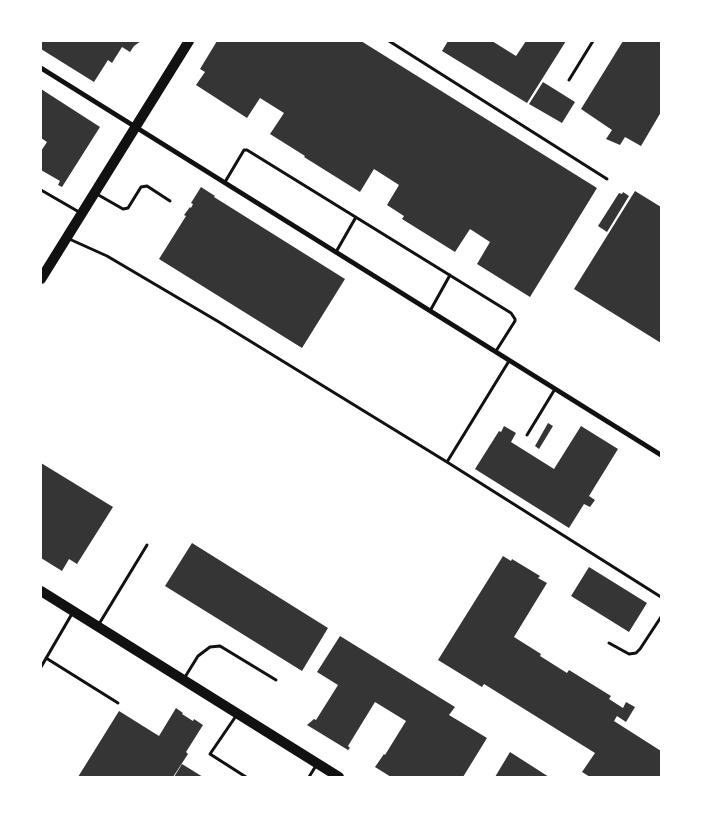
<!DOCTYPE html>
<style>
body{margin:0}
#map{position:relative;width:702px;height:818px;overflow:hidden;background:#fff;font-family:Mulish,sans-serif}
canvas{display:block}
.frame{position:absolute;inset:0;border:42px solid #fff;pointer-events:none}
</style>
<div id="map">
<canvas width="702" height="818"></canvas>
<div class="frame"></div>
</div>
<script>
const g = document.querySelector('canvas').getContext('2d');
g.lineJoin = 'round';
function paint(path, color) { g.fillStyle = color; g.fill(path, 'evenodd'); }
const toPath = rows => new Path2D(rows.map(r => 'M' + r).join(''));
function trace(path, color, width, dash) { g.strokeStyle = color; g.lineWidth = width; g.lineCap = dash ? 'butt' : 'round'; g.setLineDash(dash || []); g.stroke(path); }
const building = toPath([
 [41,41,141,41,134,46,130,52,122,47,112,63,108,60,94,82,41,49],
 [217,41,361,41,597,188,530,297,477,264,490,242,470,229,455,252,402,219,404,216,387,205,399,185,374,169,360,192,304,157,305,156,270,134,284,113,260,98,247,118,196,85,205,72,200,69],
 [448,41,492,41,516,56,526,41,566,41,527,103,442,51],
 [623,41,661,41,661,112,641,146,625,137,620,145,606,139,612,130,581,109],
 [543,82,575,102,562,123,529,104],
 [41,89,100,127,62,187,58,185,60,181,41,170,41,151,47,142,41,138],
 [201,187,215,196,214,197,345,279,302,348,159,259,186,216,184,215,190,207,191,208,193,204,191,203],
 [635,191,661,207,661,343,574,289],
 [623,192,629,196,607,232,598,226,619,193,622,194],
 [548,423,553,426,539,449,535,446],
 [504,426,516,433,511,442,554,469,581,426,618,449,589,496,595,500,590,507,584,504,569,528,475,469,499,431,501,432],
 [41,463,113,507,77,564,69,559,62,571,41,558],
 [192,543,328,628,302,671,165,586],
 [503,556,511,561,512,559,540,576,538,578,547,583,514,637,541,654,540,656,567,673,569,670,611,696,609,699,623,708,626,702,635,707,626,722,617,716,614,721,661,751,661,777,590,777,582,772,595,753,484,684,482,687,438,660],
 [589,567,647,603,629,632,571,596],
 [340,636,455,707,449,715,487,738,463,777,391,777,375,767,384,754,385,755,406,721,375,702,348,746,350,748,348,750,307,725,314,719,316,720,338,685,317,672],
 [176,708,183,713,182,714,193,721,194,719,203,725,186,752,188,754,173,777,78,777,119,711,159,736],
 [510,752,549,777,495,777],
 [182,764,203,777,174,777]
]);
const service = toPath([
 [389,41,607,179],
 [569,80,593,41],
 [225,182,244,150,247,150,511,313,515,319,515,321,496,351],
 [41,190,79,212],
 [95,193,123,209,128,208,141,187,147,186,170,201],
 [67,238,107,256,219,322,447,462,661,597],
 [336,252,356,217],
 [430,311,450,275],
 [527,435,555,389],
 [447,462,509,361],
 [99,624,147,545],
 [609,643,629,654,636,653,640,649,661,617],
 [46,658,118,703],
 [41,667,73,612],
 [185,677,198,656,210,647,220,646,276,680],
 [236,716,210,754,246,777],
 [309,777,317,764]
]);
const minor = toPath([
 [41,68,661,455]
]);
const secondary = toPath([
 [41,279,189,41],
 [41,591,339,777]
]);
paint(building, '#353535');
trace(service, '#111', 3);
trace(minor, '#111', 5);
trace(secondary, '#111', 10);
</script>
